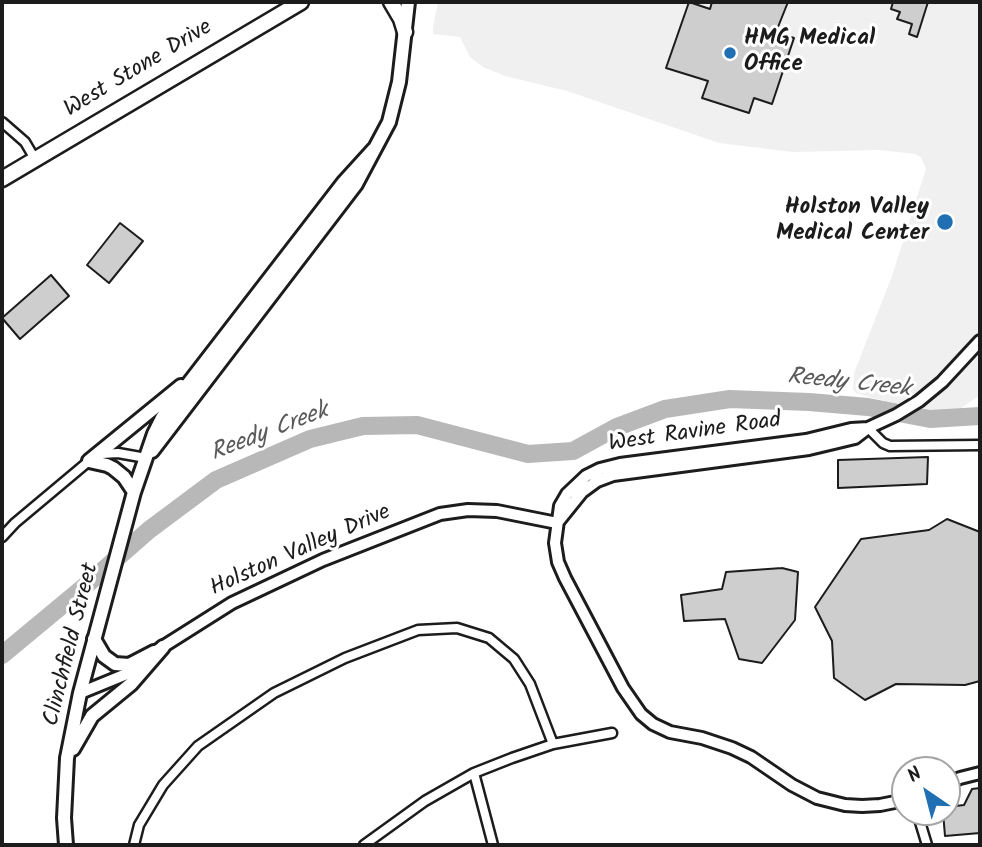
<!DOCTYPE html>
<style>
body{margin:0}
#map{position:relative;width:982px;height:847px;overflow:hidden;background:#fff;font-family:Kalam,sans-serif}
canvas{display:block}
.frame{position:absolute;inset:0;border:4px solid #1c1c1c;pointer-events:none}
.north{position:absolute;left:891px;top:756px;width:70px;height:70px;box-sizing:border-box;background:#fff;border:2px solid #a4a4a4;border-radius:50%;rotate:325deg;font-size:19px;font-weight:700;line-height:28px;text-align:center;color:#1c1c1c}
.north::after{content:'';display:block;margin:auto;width:24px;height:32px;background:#1f6fb2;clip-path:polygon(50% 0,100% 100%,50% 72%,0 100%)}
</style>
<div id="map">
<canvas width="982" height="847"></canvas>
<div class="frame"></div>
<div class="north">N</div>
</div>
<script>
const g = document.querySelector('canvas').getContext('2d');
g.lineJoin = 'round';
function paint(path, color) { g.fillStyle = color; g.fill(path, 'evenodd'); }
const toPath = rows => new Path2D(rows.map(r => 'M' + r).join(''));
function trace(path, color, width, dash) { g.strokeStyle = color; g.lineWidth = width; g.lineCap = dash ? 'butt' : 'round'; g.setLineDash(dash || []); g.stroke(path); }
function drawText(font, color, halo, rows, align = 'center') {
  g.font = font + ' Kalam,sans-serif'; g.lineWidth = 6; g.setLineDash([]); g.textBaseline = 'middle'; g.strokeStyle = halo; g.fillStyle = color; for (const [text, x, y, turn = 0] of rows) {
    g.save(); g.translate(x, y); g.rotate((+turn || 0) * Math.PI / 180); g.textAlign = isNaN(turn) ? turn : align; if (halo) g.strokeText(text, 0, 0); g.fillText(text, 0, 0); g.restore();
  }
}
const built = toPath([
 [438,2,980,2,980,395,959,410,942,412,872,398,856,393,853,389,854,373,892,276,926,169,921,157,915,154,879,150,793,152,719,143,567,91,505,76,483,67,470,57,460,37,433,34,433,27]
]);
const river = toPath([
 [2,655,84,587,149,530,216,480,310,439,363,426,417,425,528,454,573,451,617,427,665,409,730,399,809,402,868,407,930,419,980,416]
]);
const building = toPath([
 [689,2,710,9,712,2,788,2,776,32,794,38,772,104,754,98,749,113,702,98,708,81,666,68,689,2],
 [893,2,928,2,917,37,909,34,912,24,897,19,900,12,891,9,893,2],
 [120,223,143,241,109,283,87,265,120,223],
 [51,275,69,296,20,339,2,318,51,275],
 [928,457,927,484,838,488,838,460,928,457],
 [947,519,980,532,980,681,965,685,896,684,865,700,834,678,832,641,815,607,861,539,929,530,947,519],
 [782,568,798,572,795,620,762,663,739,659,725,619,684,621,681,595,722,589,726,572,782,568],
 [980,788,980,833,945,836,943,812,947,812,947,807,964,805,972,789,980,788]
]);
const minor = toPath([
 [2,122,25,142,35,159],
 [868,428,883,443,890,446,980,445],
 [2,537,15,523,89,461,102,454,118,453,146,458],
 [474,773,493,845],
 [917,812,927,845],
 [134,845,139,825,163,785,198,746,274,693,345,658,418,630,457,628,489,638,514,659,530,684,553,744],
 [364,845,425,801,474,773,512,758,553,744,612,733]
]);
const tertiary = toPath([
 [868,428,851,429,806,440,620,464,600,469,586,476,567,494,560,506,555,543,558,562,565,578,623,688,641,714,653,724,670,732,702,738,732,748,751,757,792,785,817,798,845,805,862,806,880,805,905,800],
 [557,523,582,492,597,481,613,475,809,449,855,438,868,428,896,415,919,401,942,382,980,341],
 [156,651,232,603,323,560,440,514,468,510,497,511,557,523],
 [80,693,129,673,144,661],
 [947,784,960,778,980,773]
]);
const secondary = toPath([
 [152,451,356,184,389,122,399,82,408,2],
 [89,461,181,386],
 [89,461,107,465,113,468,124,477,134,492],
 [94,639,104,656,115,664,129,665,154,652],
 [73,749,92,716,131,684,163,647],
 [66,845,64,818,67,758,80,693,134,492,154,434,162,418,344,182,374,149]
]);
const trunk = toPath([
 [391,2,401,19,405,32],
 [2,179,301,2]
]);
const markers = [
 [730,53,7,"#1f6fb2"],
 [945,222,9,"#1f6fb2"]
];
const poiNames = [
 ["HMG Medical",744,40],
 ["Office",744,66],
 ["Holston Valley",929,209,"right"],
 ["Medical Center",929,235,"right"]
];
const streetNames = [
 ["West Stone Drive",139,70,-31],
 ["West Ravine Road",695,434,-8],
 ["Holston Valley Drive",301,552,-24],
 ["Clinchfield Street",73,645,-76]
];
const waterNames = [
 ["Reedy Creek",849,385,6],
 ["Reedy Creek",270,434,-21]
];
paint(built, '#f0f0f0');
trace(river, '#b8b8b8', 18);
paint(building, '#cecece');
trace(building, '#1c1c1c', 2);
trace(minor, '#1c1c1c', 13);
trace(tertiary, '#1c1c1c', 16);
trace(secondary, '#1c1c1c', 18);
trace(trunk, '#1c1c1c', 19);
trace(minor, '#fff', 8);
trace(tertiary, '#fff', 10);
trace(secondary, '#fff', 12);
trace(trunk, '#fff', 14);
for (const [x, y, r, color] of markers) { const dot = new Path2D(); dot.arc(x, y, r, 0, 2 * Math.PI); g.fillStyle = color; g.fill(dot); trace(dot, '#fff', 2.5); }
drawText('bold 23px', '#1c1c1c', '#fff', poiNames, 'left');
drawText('23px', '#1c1c1c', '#fff', streetNames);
drawText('italic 24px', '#5a5a5a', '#fff', waterNames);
</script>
